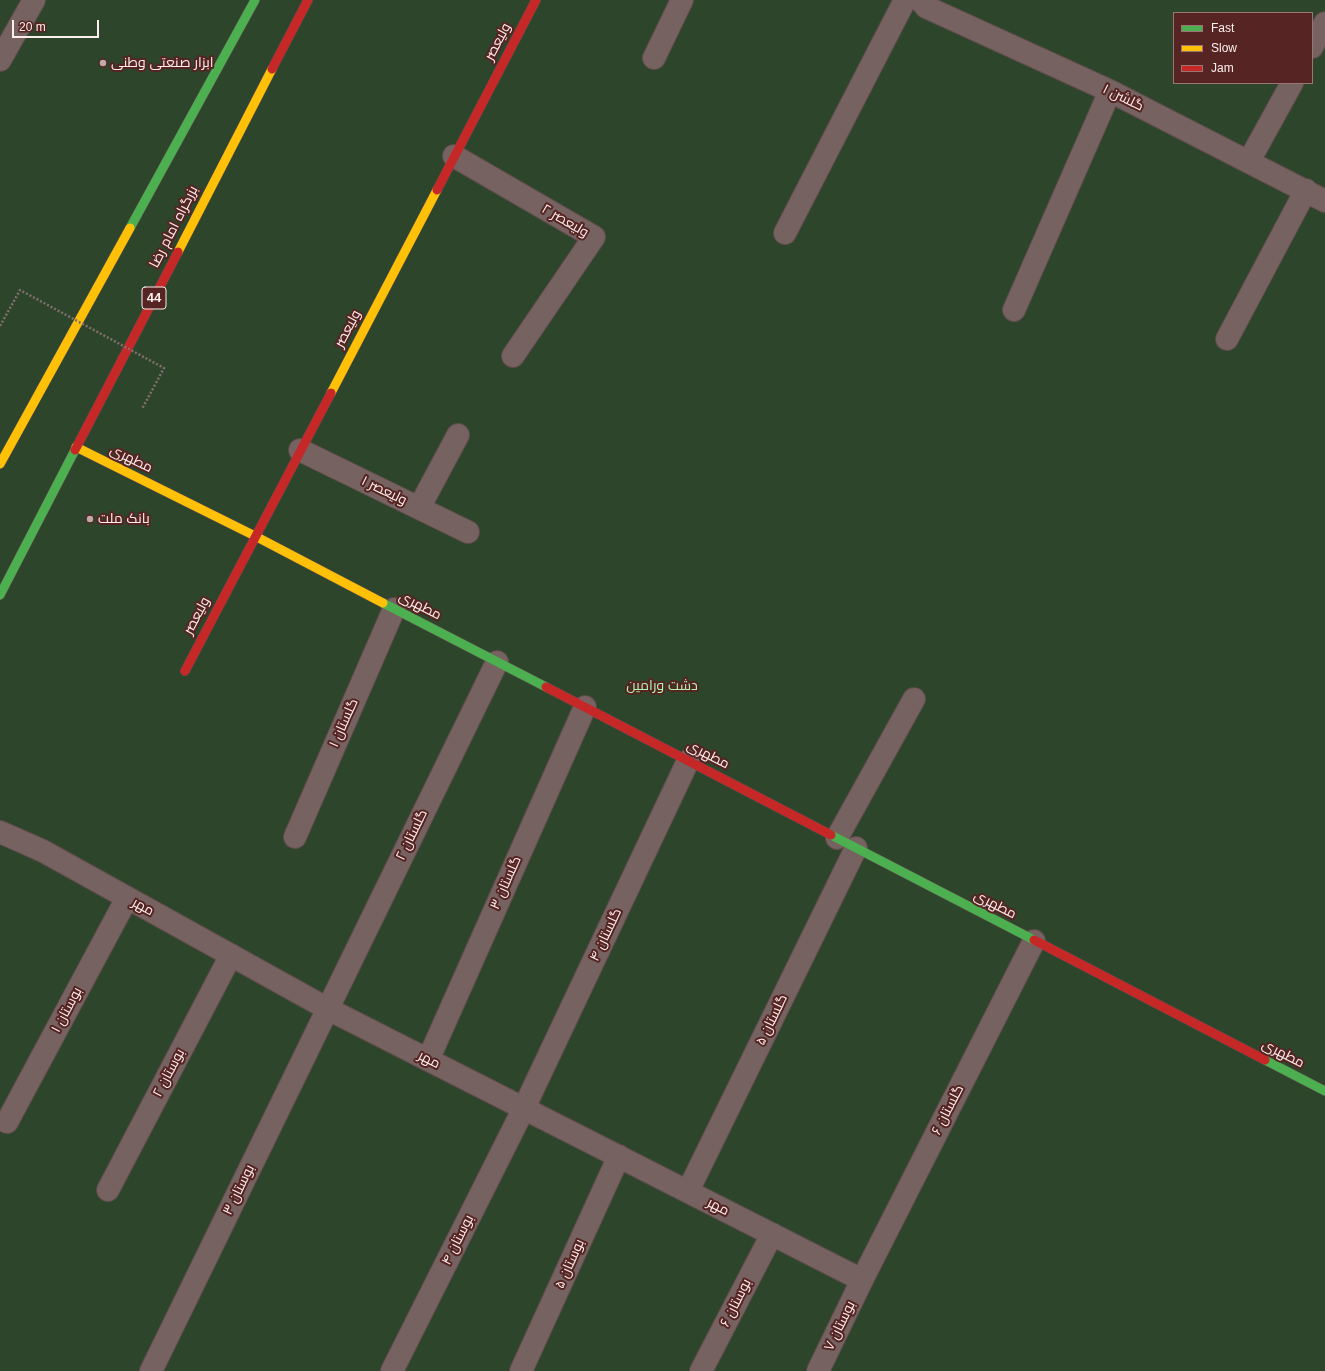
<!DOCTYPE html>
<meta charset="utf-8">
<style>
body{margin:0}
#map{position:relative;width:1325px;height:1371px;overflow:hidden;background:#4a2f2e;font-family:Helvetica,sans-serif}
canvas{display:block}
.legend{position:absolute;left:1173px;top:12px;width:140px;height:72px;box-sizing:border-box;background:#562422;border:1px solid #997573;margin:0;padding:5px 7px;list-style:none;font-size:12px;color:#fdefed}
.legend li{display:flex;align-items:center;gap:8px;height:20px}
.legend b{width:20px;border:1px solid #997573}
.scale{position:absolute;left:12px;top:20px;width:87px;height:18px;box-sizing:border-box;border:2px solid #fdefed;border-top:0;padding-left:5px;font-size:12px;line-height:14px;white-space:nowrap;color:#fdefed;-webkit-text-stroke:3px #562422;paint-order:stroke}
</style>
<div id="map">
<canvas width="1325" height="1371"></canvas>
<ul class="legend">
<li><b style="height:5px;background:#4caf50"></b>Fast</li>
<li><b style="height:5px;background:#ffc107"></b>Slow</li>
<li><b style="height:5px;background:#c62828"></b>Jam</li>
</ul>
<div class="scale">20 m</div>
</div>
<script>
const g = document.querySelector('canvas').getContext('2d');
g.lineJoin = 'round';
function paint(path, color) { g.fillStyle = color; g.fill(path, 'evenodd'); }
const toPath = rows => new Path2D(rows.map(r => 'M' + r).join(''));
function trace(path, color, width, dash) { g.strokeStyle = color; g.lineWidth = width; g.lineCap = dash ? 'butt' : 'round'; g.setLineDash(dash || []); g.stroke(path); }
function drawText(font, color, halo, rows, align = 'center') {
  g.font = font + ' Helvetica,Cairo,sans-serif'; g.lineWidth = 4; g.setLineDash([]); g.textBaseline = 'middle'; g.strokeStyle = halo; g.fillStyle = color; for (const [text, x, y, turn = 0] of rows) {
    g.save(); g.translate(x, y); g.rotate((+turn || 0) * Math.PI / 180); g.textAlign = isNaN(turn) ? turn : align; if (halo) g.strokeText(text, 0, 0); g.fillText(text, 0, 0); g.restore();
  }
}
const green = toPath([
 [0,0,1325,0,1325,1371,0,1371],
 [1174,13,1312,13,1312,83,1174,83]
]);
const street = toPath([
 [920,0,926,7,1110,91,1325,201],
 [1312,47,1325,23],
 [654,58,682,0],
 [0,60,34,0],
 [454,156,594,237,513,356],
 [1249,161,1292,83],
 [785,233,905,0],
 [1014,310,1110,91],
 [1227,339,1306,190],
 [300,450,468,532],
 [419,508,458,435],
 [0,832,43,851,328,1009,862,1280],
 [295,837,394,609],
 [837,838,914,699],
 [428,1060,585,707],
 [7,1122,127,898],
 [108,1190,231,955],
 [688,1191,856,848],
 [151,1371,497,662],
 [392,1371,524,1108,688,761],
 [521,1371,619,1156],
 [701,1371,772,1234],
 [818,1371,862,1280,1034,941]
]);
const fast = toPath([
 [130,228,255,0],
 [0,595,75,450],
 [383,603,546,687],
 [831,835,1034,940],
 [1265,1060,1325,1091]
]);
const slow = toPath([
 [178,252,272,69],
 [331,393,437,190],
 [76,447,255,536,383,603],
 [0,464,130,228]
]);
const jam = toPath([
 [272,69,308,0],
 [437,190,536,0],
 [75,450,178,252],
 [185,671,331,393],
 [546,687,831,835],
 [1034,940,1265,1060]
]);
const pathBridge = toPath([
 [0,326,20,290,164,368,142,409]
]);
const markers = [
 [103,63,4,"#beacaa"],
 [90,519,4,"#beacaa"]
];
const shields = [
 [154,298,24]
];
const shieldNames = [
 ["44",154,298]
];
const streetNames = [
 ["ولیعصر",498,42,-62],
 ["گلشن ۱",1123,98,26],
 ["ولیعصر ۲",565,221,30],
 ["بزرگراه امام رضا",174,227,-63],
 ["ولیعصر",348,329,-62],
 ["مطهری",131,459,26],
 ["ولیعصر ۱",384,491,26],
 ["مطهری",420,606,27],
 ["ولیعصر",197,616,-62],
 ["گلستان ۱",344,723,-66],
 ["مطهری",708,755,27],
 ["گلستان ۲",412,835,-64],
 ["گلستان ۳",506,883,-66],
 ["مطهری",995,905,27],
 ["مهر",143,907,29],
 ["گلستان ۴",606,935,-65],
 ["بوستان ۱",67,1010,-62],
 ["گلستان ۵",772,1020,-64],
 ["مطهری",1283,1054,27],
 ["مهر",429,1060,27],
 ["بوستان ۲",169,1073,-62],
 ["گلستان ۶",948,1110,-63],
 ["بوستان ۳",239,1190,-64],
 ["مهر",718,1207,27],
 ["بوستان ۴",458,1240,-63],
 ["بوستان ۵",570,1264,-66],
 ["بوستان ۶",736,1303,-63],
 ["بوستان ۷",840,1326,-64]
];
const poiNames = [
 ["ابزار صنعتی وطنی",111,63],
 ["بانک ملت",98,519]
];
const parkNames = [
 ["دشت ورامین",662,686]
];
paint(green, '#2d452b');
trace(street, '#5f4c4b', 24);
trace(fast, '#5f4c4b', 10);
trace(slow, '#5f4c4b', 10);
trace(jam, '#5f4c4b', 10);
trace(street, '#766260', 22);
trace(fast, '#4caf50', 9);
trace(slow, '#ffc107', 9);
trace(jam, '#c62828', 9);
trace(pathBridge, '#81706f', 2.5, [2, 2]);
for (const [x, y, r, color] of markers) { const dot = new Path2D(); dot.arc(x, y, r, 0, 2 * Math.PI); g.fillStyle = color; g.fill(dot); trace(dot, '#562422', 1.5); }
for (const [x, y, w] of shields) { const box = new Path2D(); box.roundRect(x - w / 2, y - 11, w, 22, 3); g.fillStyle = '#562422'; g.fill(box); trace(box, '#fdefed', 1); }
drawText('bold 13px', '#fdefed', null, shieldNames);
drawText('14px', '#fdefed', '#562422', streetNames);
drawText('14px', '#fdefed', '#562422', poiNames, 'left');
drawText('14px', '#b0f7b0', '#562422', parkNames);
</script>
